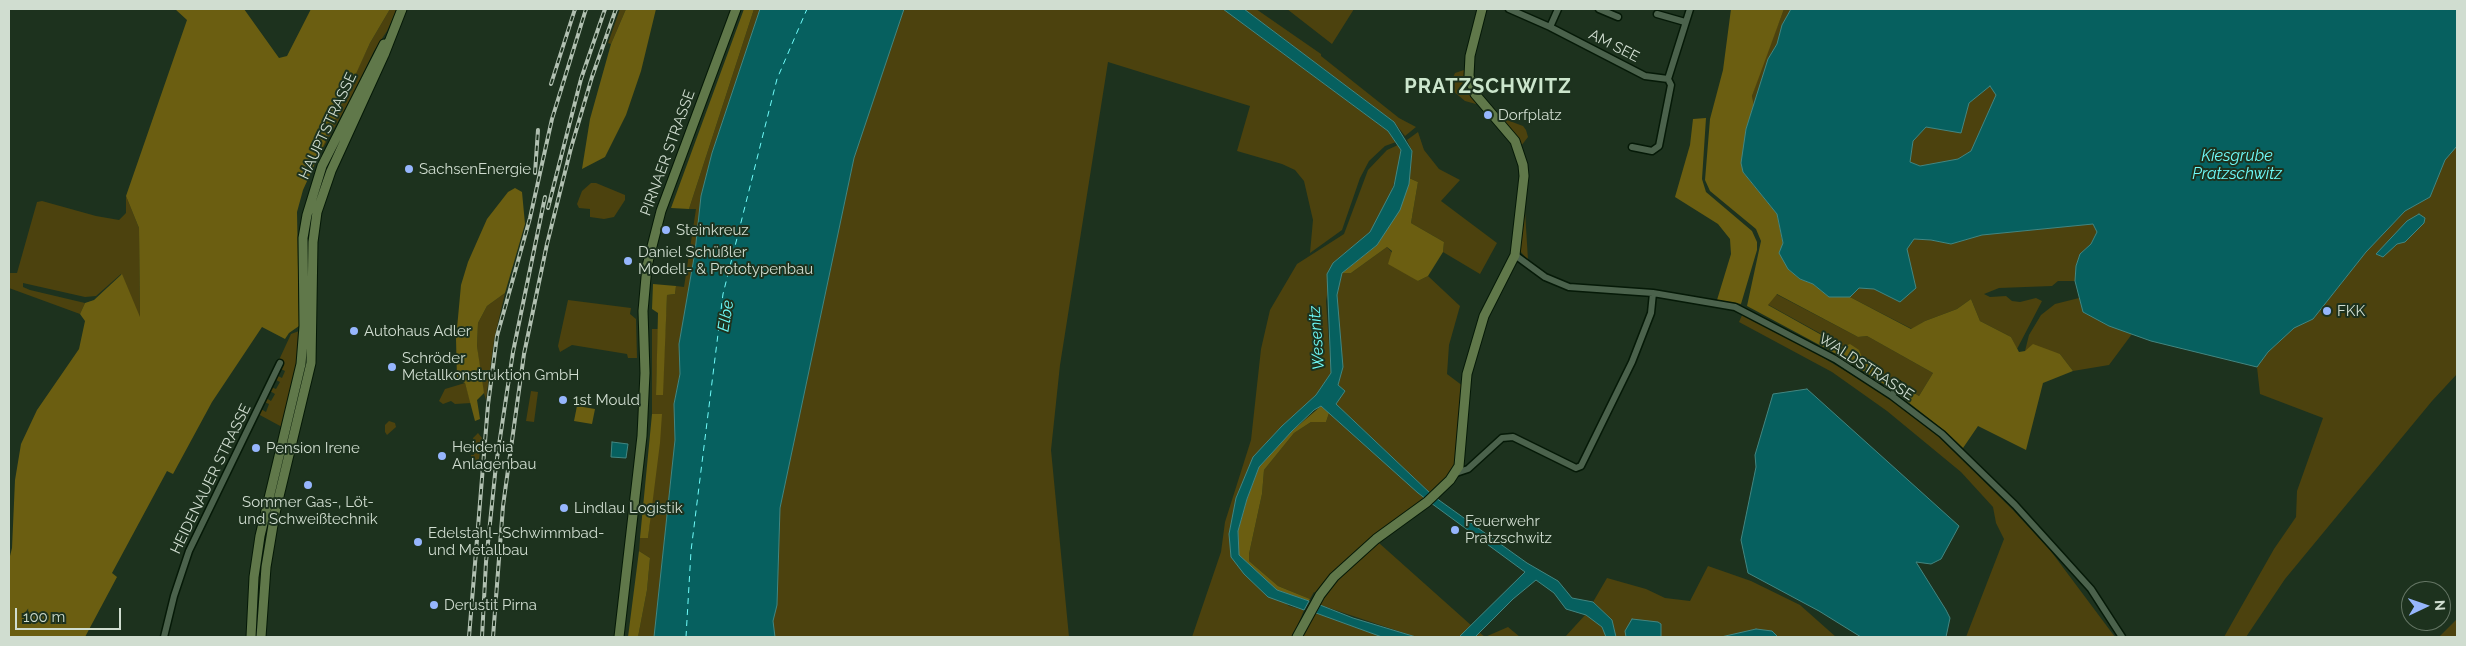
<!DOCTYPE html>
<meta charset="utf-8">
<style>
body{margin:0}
#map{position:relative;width:2466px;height:646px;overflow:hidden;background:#1d321e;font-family:Raleway,sans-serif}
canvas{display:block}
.frame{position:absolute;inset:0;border:10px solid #d0ddd0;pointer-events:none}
.north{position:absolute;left:2401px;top:581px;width:50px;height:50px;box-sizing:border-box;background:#1d321e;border:1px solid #657665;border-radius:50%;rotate:87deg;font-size:14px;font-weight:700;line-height:20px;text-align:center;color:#d0ddd0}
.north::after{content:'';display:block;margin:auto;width:18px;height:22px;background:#96b6fd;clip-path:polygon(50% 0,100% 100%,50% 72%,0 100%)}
.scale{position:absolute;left:15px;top:608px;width:106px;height:22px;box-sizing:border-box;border:2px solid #d0ddd0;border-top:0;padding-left:6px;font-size:15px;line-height:18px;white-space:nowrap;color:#d0ddd0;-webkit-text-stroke:4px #1d321e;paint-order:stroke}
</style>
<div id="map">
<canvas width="2466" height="646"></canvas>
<div class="frame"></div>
<div class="north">N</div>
<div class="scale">100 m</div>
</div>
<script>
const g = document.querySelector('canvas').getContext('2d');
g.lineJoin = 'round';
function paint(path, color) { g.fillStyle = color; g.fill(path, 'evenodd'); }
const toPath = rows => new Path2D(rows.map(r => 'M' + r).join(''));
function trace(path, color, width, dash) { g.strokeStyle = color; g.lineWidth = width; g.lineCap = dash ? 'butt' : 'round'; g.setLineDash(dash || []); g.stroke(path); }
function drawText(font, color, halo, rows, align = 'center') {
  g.font = font + ' Raleway,sans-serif'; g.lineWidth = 4; g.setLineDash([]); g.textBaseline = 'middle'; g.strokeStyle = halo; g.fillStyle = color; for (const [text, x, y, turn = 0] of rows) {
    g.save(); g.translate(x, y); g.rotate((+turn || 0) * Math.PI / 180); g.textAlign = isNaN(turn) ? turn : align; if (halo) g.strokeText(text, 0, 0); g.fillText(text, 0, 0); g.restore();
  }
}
const green = toPath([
 [390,9,397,9,387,31,374,51,350,100,319,155,317,155,370,43],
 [620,9,626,9,611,44,608,43],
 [754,9,760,9,712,153,701,196,695,252,679,344,680,374,674,404,675,440,654,637,638,637,647,590,650,558,639,551,640,538,648,538,661,414,652,414,652,329,658,329,656,395,662,395,667,295,675,294,676,286,684,287,696,209,689,209],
 [904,9,1223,9,1388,131,1396,142,1385,146,1369,161,1360,178,1342,230,1310,253,1313,220,1304,181,1295,170,1282,164,1237,151,1250,106,1108,62,1060,365,1051,450,1069,637,775,637,773,621,777,605,780,508,854,158],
 [1244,9,1256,9,1321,54,1321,56,1399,118,1416,127,1405,136,1394,122],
 [1287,9,1354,9,1332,44],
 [1784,9,1791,9,1782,25,1777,44,1768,59,1754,106,1752,96,1760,71],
 [380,56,327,169,316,199,313,215,307,364,303,386,308,238,311,214,326,166],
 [1464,70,1477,102,1476,104,1465,101,1453,91,1451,82,1455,73],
 [1990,86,1996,95,1971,151,1958,159,1920,166,1910,162,1913,141,1926,127,1961,132,1969,103],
 [1507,120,1523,126,1526,130,1528,137,1521,146,1505,122],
 [1418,132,1424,150,1439,169,1460,180,1441,201,1497,243,1480,274,1443,252,1444,242,1411,223,1418,182,1409,178,1412,151,1407,140],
 [1398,145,1401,150,1399,167,1388,202,1370,232,1333,263,1326,301,1331,373,1316,395,1282,426,1253,457,1236,498,1229,534,1231,557,1289,606,1304,610,1293,637,1192,637,1221,552,1225,522,1251,440,1261,349,1270,310,1297,264,1344,234,1368,170,1387,150],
 [2457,146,2457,374,2432,401,2285,579,2246,637,2224,637,2274,549,2296,517,2297,491,2323,418,2260,394,2257,367,2268,352,2294,327,2313,319,2366,252,2405,211,2430,197,2445,160],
 [591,183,596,183,625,195,625,200,614,217,604,219,590,217,590,209,579,208,577,204,582,191],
 [126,196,139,228,140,319,121,274,96,296,85,297,23,283,23,287,30,290,85,303,80,314,9,288,9,273,17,273,37,202,42,201,96,216,119,220,126,213],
 [1525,211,1528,260,1520,251],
 [2093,224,2097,231,2091,244,2080,254,2076,266,2075,281,2058,281,2052,286,1999,288,1984,294,1990,297,2006,296,2012,301,2020,302,2036,298,2042,301,2017,349,2011,337,1980,321,1971,299,1957,309,1925,321,1912,329,1850,297,1859,288,1874,289,1900,302,1907,249,1914,239,1931,240,1951,244,1982,235],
 [1387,247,1418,281,1428,276,1460,306,1449,345,1447,374,1463,386,1456,463,1450,476,1431,494,1336,404,1344,391,1338,385,1343,367,1337,295,1342,273,1351,273],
 [505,293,494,340,486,400,482,387,477,346,478,323,487,306],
 [1776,294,1858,337,1867,336,1933,373,1919,396,1864,362,1861,356,1767,304],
 [2079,298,2083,312,2109,326,2132,334,2109,365,2073,371,2060,354,2025,351,2029,335,2041,315,2055,304],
 [568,300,631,308,630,314,636,319,637,358,628,358,627,354,572,345,560,352,558,346],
 [1743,313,1794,340,1890,398,1939,437,2013,510,2050,550,2115,637,1966,637,2004,539,1996,523,1993,507,1961,472,1887,411,1832,372,1739,322],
 [299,331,297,364,282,427,258,414,261,409,266,412,269,404,264,402,266,398,271,401,275,394,270,391,271,387,276,389,280,382,276,380,278,376,282,378,285,371,281,369,284,363,279,360,291,334],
 [465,383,471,403,455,404,451,401,443,404,439,401,445,389],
 [531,391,538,392,534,422,526,421],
 [1329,413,1426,499,1349,557,1316,593,1314,592,1310,599,1278,586,1249,561,1249,554,1262,494,1264,470,1294,433,1311,422,1326,422],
 [294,416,262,566,255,637,261,558,269,511],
 [389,421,395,423,396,427,387,435,385,432,385,425],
 [478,433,482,438,479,459,476,467,473,468,471,455,474,455,473,438],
 [1379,543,1472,626,1459,637,1416,637,1320,605,1323,597,1336,579,1357,559],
 [1708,566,1751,581,1800,605,1836,637,1778,637,1772,631,1756,629,1721,637,1661,637,1661,629,1625,631,1626,637,1616,637,1612,620,1593,602,1607,578,1646,589,1665,598,1690,601],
 [1316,613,1382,637,1301,637],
 [1586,614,1602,627,1606,637,1565,637],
 [2457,619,2457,637,2439,637],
 [1508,627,1520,637,1475,637,1480,633,1485,637]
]);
const forest = toPath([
 [175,9,244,9,279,58,287,56,311,9,390,9,370,43,303,190,297,212,299,326,289,333,285,339,262,327,212,402,173,474,167,471,112,573,117,577,85,637,9,637,9,560,12,548,15,480,21,444,37,410,79,349,85,321,80,314,85,303,94,300,122,274,140,317,139,228,126,196,187,20],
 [626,9,656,9,641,71,626,115,605,157,582,169,590,119,611,44],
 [744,9,754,9,689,209,671,208],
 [1731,9,1784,9,1752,96,1754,106,1746,129,1743,172,1777,214,1788,269,1800,279,1813,284,1829,297,1850,297,1911,329,1925,321,1957,309,1971,299,1980,321,2011,337,2019,352,2025,351,2033,344,2060,354,2073,371,2043,383,2026,450,1978,426,1963,448,1945,431,1890,388,1840,356,1747,306,1761,241,1756,229,1710,191,1705,180,1710,119,1723,70],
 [1777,294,1858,337,1867,336,1933,373,1919,396,1864,362,1859,350,1850,344,1843,347,1768,305],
 [1706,118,1702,179,1706,192,1752,231,1757,242,1757,250,1741,304,1717,300,1731,254,1730,239,1718,224,1675,197,1690,145,1693,119],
 [1409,178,1418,182,1411,223,1444,242,1443,252,1428,276,1418,281,1388,264,1392,251,1387,247,1351,273,1342,273,1377,245,1409,184],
 [515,188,522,192,525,224,505,293,487,306,478,323,477,346,484,393,477,400,480,419,475,421,465,383,457,379,456,339,461,285,468,262,487,219,508,192],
 [653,284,676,286,675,294,667,295,663,395,656,395,658,313,652,309],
 [577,406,595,409,592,424,574,421],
 [1321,406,1329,413,1326,422,1311,422,1294,433,1264,470,1262,494,1249,554,1249,561,1278,586,1310,599,1309,601,1277,590,1250,567,1239,555,1238,531,1247,499,1259,467,1292,431],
 [652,414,662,414,660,443,648,538,640,538],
 [639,551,650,558,647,590,638,637,628,637]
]);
const water = toPath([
 [760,9,904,9,854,158,780,508,777,605,773,621,775,637,654,637,675,440,674,404,680,374,679,344,695,252,701,196,712,153,760,9],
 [1223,9,1244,9,1394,122,1412,151,1409,184,1400,210,1377,245,1342,273,1337,295,1343,367,1338,385,1345,391,1336,404,1431,494,1426,499,1418,493,1321,406,1314,410,1292,431,1259,467,1247,499,1238,531,1239,555,1277,590,1309,601,1304,610,1268,597,1244,574,1231,557,1229,534,1236,498,1253,457,1282,426,1316,395,1331,373,1327,274,1333,263,1370,232,1394,186,1401,150,1388,131,1223,9],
 [1791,9,2457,9,2457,146,2445,160,2430,197,2405,211,2366,252,2313,319,2294,328,2268,352,2257,367,2151,341,2109,326,2083,312,2075,281,2076,266,2080,254,2091,244,2097,232,2093,224,1982,235,1951,244,1931,240,1914,239,1907,249,1916,288,1900,302,1874,289,1859,288,1850,297,1829,297,1813,284,1800,279,1788,269,1779,253,1783,243,1777,214,1743,172,1741,163,1746,129,1768,59,1777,44,1782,25,1791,9],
 [1990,86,1996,95,1971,151,1958,159,1920,166,1910,162,1913,141,1926,127,1961,133,1969,103,1990,86],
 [2419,214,2425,218,2424,223,2405,242,2397,244,2383,257,2376,254,2407,221,2419,214],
 [1807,389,1959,526,1941,559,1931,564,1916,562,1946,610,1950,618,1946,637,1861,637,1819,611,1748,573,1741,540,1756,467,1755,455,1773,394,1807,389],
 [612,442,628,444,626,458,611,457,612,442],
 [1436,498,1527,563,1558,581,1572,598,1593,602,1612,620,1616,637,1606,637,1602,627,1586,615,1566,609,1554,593,1536,580,1513,599,1475,637,1459,637,1525,572,1431,503,1436,498],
 [1320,605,1353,618,1416,637,1382,637,1316,613,1320,605],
 [1632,619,1658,622,1661,624,1661,637,1626,637,1625,631,1632,619],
 [1756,629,1772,631,1778,637,1721,637,1756,629]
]);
const ferry = toPath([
 [686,637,691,551,723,294,777,79,807,9]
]);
const street = toPath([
 [1509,9,1550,27,1645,76,1668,79],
 [1599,9,1618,17],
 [1657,14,1685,22],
 [1550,27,1558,9],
 [1632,147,1652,151,1659,146,1671,85,1668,79,1690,9],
 [1515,255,1545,277,1569,287,1653,293,1735,307,1835,359,1892,396,1942,434,2015,505,2091,589,2122,637],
 [1892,396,1898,384],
 [1456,473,1468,469,1502,438,1513,437,1576,468,1581,466,1632,362,1651,313,1653,293],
 [164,637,174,596,189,551,280,363]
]);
const secondary = toPath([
 [251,637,254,577,260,536,301,364,304,326,303,238,307,215,322,166,384,44],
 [261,637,266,567,275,513,311,363,313,242,317,212,331,171,384,55,402,9],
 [619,637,642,436,645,373,643,311,647,266,661,211,736,9],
 [1297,637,1320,595,1334,577,1376,539,1427,502,1450,480,1459,466,1467,374,1484,316,1515,255,1524,176,1523,165,1515,141,1475,94,1469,76,1470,56,1482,9]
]);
const rail = toPath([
 [551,84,575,9],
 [535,173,538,130],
 [548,208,581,79,605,9],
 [469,637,488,405,497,336,530,218,552,119,586,9],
 [482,637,486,562,496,465,513,352,545,197],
 [493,637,503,506,524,354,547,244,571,148,592,77,616,9]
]);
const markers = [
 [1488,115,5,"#96b6fd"],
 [409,169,5,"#96b6fd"],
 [666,230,5,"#96b6fd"],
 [628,261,5,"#96b6fd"],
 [2327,311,5,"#96b6fd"],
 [354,331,5,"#96b6fd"],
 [392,367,5,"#96b6fd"],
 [563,400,5,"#96b6fd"],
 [256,448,5,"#96b6fd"],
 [442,456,5,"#96b6fd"],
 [308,485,5,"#96b6fd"],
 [564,508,5,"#96b6fd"],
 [1455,530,5,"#96b6fd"],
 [418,542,5,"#96b6fd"],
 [434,605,5,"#96b6fd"]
];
const streetNames = [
 ["AM SEE",1614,46,27],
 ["HAUPTSTRASSE",328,126,-65],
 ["PIRNAER STRASSE",668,153,-70],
 ["WALDSTRASSE",1866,367,33],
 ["HEIDENAUER STRASSE",211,479,-64]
];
const poiNames = [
 ["Dorfplatz",1498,115],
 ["SachsenEnergie",419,169],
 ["Steinkreuz",676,230],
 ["Daniel Schüßler",638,252],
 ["Modell- & Prototypenbau",638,269],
 ["FKK",2337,311],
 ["Autohaus Adler",364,331],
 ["Schröder",402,358],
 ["Metallkonstruktion GmbH",402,375],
 ["1st Mould",573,400],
 ["Heidenia",452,447],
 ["Anlagenbau",452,464],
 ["Pension Irene",266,448],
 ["Sommer Gas-, Löt-",308,502,"center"],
 ["und Schweißtechnik",308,519,"center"],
 ["Lindlau Logistik",574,508],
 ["Feuerwehr",1465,521],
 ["Pratzschwitz",1465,538],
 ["Edelstahl- Schwimmbad-",428,533],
 ["und Metallbau",428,550],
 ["Derustit Pirna",444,605]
];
const waterNames = [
 ["Kiesgrube",2237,156],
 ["Pratzschwitz",2237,174],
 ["Elbe",726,316,-81],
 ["Wesenitz",1317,338,-94]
];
const districtNames = [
 ["PRATZSCHWITZ",1488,87]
];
paint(green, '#4c420e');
paint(forest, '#6b5e11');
paint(water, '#06605f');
trace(water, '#438681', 1);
trace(ferry, '#6ffcfa', 1, [6, 5]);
trace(street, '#051907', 9);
trace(secondary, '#051907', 11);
trace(street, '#4b624c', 6);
trace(secondary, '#60784a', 9);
trace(rail, '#b1c0b1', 4);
trace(rail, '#1d321e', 2, [5.5]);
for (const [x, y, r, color] of markers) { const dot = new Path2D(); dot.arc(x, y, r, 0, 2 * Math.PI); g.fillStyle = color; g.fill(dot); trace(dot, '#1d321e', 2); }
drawText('15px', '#d0ddd0', '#1d321e', streetNames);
drawText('15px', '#d0ddd0', '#1d321e', poiNames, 'left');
drawText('italic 16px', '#6ffcfa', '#1d321e', waterNames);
g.letterSpacing = '1px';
drawText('bold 20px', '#cce6cd', '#1d321e', districtNames);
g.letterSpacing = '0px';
</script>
